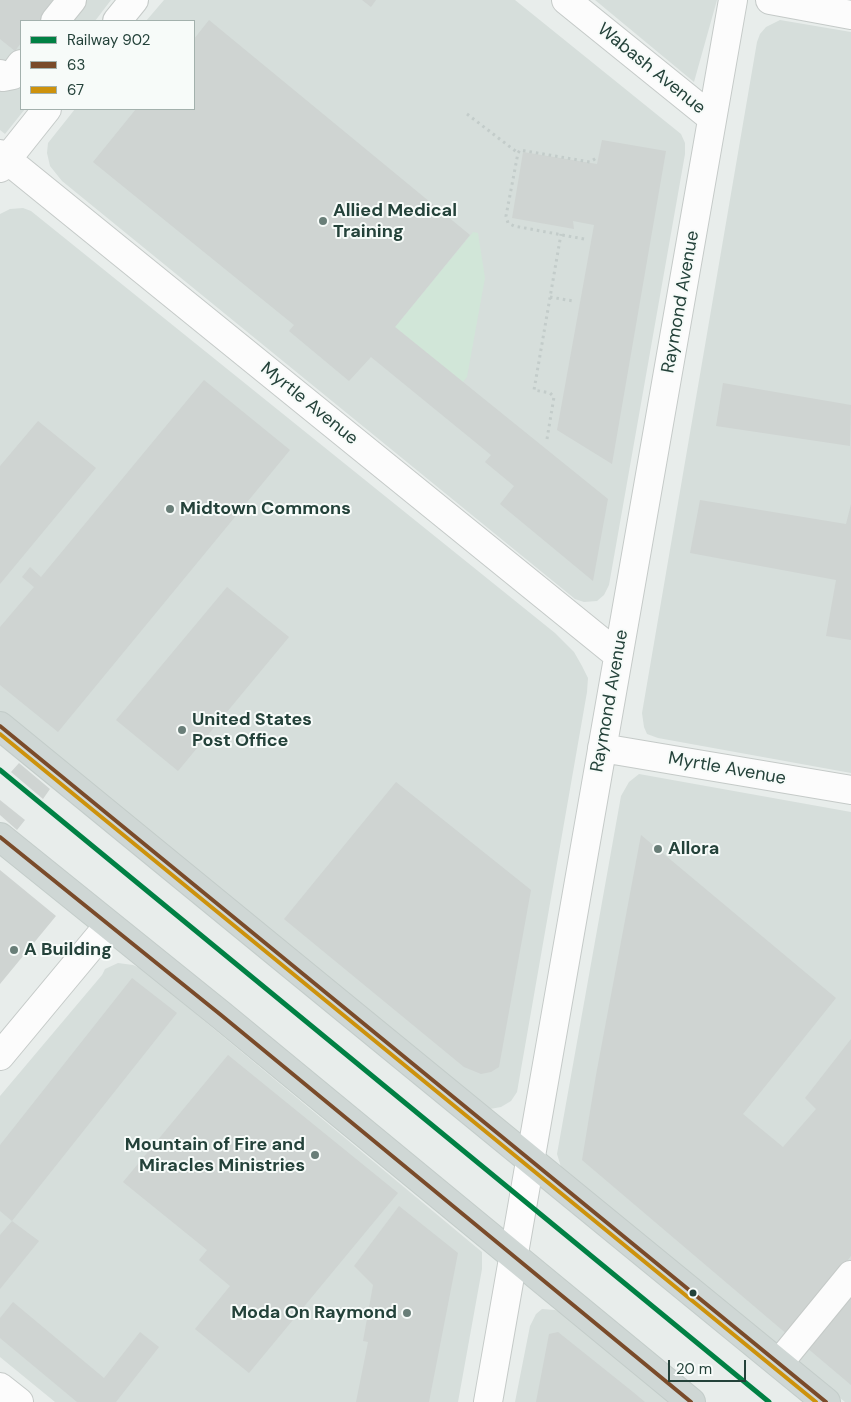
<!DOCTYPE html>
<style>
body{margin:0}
#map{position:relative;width:851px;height:1402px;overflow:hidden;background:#e8edeb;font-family:"DM Sans",sans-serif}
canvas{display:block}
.legend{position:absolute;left:20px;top:20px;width:175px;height:90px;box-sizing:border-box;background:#f7fbf9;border:1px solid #a3b1ad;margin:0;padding:6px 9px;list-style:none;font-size:15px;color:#24423a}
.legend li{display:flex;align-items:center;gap:10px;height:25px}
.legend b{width:25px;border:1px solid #a3b1ad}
.scale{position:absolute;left:668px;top:1360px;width:78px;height:22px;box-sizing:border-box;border:2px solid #24423a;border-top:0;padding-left:6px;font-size:15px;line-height:18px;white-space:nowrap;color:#24423a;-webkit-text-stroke:4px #f7fbf9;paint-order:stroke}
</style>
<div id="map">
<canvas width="851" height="1402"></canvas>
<ul class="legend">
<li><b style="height:6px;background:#008144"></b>Railway 902</li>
<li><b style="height:6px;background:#7a4b2a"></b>63</li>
<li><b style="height:6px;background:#cd920c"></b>67</li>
</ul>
<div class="scale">20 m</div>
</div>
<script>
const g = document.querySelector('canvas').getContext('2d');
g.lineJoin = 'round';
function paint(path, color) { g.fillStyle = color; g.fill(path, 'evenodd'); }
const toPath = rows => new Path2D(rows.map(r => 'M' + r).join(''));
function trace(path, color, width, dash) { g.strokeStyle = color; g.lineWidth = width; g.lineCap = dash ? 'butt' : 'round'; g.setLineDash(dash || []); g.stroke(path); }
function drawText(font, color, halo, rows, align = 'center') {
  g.font = font + ' "DM Sans",sans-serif'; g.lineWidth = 4; g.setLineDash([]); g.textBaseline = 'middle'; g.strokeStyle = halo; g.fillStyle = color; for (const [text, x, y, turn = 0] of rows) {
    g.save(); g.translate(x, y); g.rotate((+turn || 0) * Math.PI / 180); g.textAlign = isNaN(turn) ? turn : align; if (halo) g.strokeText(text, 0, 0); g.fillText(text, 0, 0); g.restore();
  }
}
const built = toPath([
 [0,0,111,0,95,21,21,21,21,109,25,109,5,134,0,130],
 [164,0,515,0,681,134,685,143,685,154,609,585,604,595,597,601,584,602,575,599,62,181,50,166,47,153,48,143,75,109,194,109,194,21,146,21],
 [595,0,717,0,694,82],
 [780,20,851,32,851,773,658,738,647,734,644,727,642,713,757,42,760,34,766,27],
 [23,208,31,211,555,633,574,652,582,666,588,678,587,692,517,1092,511,1101,501,1107,490,1109,483,1106,0,711,0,214,10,209],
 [639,774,851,812,851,1402,845,1402,561,1167,557,1154,621,796,629,782],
 [118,963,133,965,142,969,482,1252,482,1269,458,1402,55,1402,0,1357,0,1096,102,975,105,969],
 [542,1309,555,1310,562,1313,670,1402,515,1402,530,1326,536,1314]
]);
const green = toPath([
 [473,232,478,233,485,278,467,377,463,382,395,327]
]);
const building = toPath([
 [0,0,57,0,40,21,21,21,21,43,15,51,0,39],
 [362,0,376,0,371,7],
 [209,20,470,235,395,327,608,499,593,581,500,504,514,486,485,462,491,455,371,357,349,381,289,331,294,325,93,162,136,109,194,109,194,39],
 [602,140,666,151,612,464,557,430,594,225,573,221,574,229,512,218,523,152,597,164],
 [204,380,290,450,58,732,0,685,0,627,34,587,22,577,30,567,41,577],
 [723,383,851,405,850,446,716,426],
 [38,421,96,468,0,584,0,466],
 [700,500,846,524,851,504,851,640,826,636,836,580,690,553],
 [227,587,289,637,178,771,116,720],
 [19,763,50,789,43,799,11,772],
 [396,782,531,890,499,1067,491,1072,481,1074,464,1067,284,919],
 [0,800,25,820,17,830,0,815],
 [641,835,836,998,743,1114,783,1147,816,1109,805,1098,851,1039,851,1256,788,1335,582,1160,596,1075],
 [0,870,56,916,0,984],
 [132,978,177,1013,12,1221,0,1211,0,1145],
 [228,1055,398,1193,249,1373,195,1329,230,1286,199,1260,207,1250,123,1182],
 [399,1206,458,1253,429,1402,356,1402,368,1342,363,1341,373,1285,354,1266],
 [12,1221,39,1241,0,1289,0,1235],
 [851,1293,851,1385,806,1347],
 [13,1302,104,1378,140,1332,159,1347,116,1402,77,1402,0,1338,0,1318],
 [558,1332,633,1392,645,1402,536,1402,549,1334]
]);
const path = toPath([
 [467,114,518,153],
 [584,239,514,226,508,223,506,216,518,153,520,150,590,162,598,157],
 [550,297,573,301],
 [547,439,554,397,550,393,534,390,561,234]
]);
const minor = toPath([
 [566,0,712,118],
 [770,0,851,15],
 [55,21,72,0],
 [117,21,134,0],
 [0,74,3,77,13,75,21,64],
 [0,154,618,655],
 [0,168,47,109],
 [602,748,851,790],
 [0,1056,108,926],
 [779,1363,851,1275],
 [0,1387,19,1402],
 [488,1402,733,0]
]);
const major = toPath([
 [0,726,826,1402],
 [0,837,221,1015,691,1402]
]);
const bus1 = toPath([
 [0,726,826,1402],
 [0,837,221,1015,691,1402]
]);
const bus2 = toPath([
 [0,734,816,1402]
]);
const rail1 = toPath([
 [0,770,769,1402]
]);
const markers = [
 [323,221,5,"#697e78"],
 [170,509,5,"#697e78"],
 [182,730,5,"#697e78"],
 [658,849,5,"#697e78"],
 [14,950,5,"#697e78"],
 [315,1155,5,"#697e78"],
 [693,1293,4.5,"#24423a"],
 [407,1313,5,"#697e78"]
];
const streetNames = [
 ["Wabash Avenue",651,69,39],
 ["Raymond Avenue",681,302,-80],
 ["Myrtle Avenue",309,404,39],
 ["Raymond Avenue",610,701,-80],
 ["Myrtle Avenue",727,769,10]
];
const poiNames = [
 ["Allied Medical",333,211],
 ["Training",333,232],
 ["Midtown Commons",180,509],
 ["United States",192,720],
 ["Post Office",192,741],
 ["Allora",668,849],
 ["A Building",24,950],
 ["Mountain of Fire and",305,1145,"right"],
 ["Miracles Ministries",305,1166,"right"],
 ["Moda On Raymond",397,1313,"right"]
];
paint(built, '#d6dedb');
paint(green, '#d1e6d8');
paint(building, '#cfd4d2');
trace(minor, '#c5cac8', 30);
trace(major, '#c3ccc9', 30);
trace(path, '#c3ccca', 3, [2.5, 4]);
trace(minor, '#fcfcfc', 28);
trace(major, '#cfd7d5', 28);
trace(bus1, '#7a4b2a', 4);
trace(bus2, '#cd920c', 4);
trace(rail1, '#008144', 5);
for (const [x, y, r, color] of markers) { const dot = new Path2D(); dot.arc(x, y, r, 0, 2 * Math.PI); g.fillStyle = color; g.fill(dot); trace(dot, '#f7fbf9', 2); }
drawText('18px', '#24423a', '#f7fbf9', streetNames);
drawText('bold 18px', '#24423a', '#f7fbf9', poiNames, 'left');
</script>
